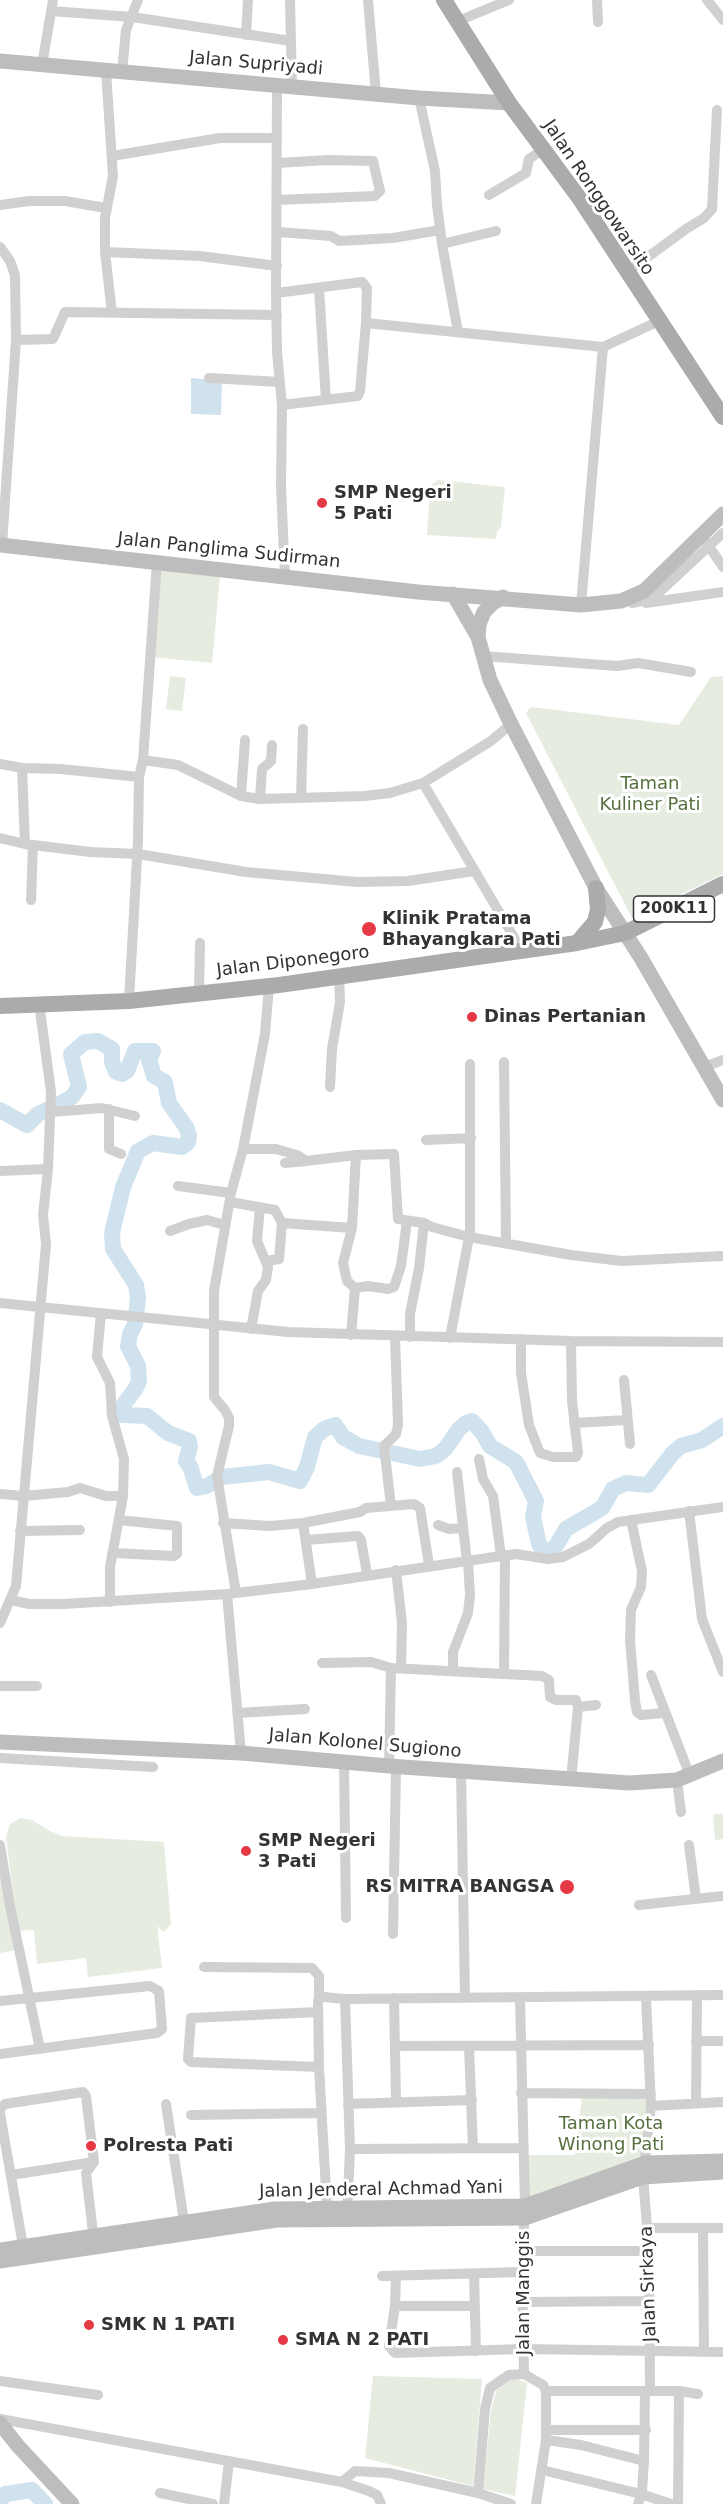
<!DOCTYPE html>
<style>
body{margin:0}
canvas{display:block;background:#fff}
</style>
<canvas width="723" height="2504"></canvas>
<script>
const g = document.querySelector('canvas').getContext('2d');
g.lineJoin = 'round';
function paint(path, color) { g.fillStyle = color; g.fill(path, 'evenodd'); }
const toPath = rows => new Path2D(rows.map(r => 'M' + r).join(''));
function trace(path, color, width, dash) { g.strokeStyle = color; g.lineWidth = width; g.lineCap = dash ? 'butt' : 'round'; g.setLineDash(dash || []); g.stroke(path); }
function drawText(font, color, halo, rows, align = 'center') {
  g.font = font + ' "DejaVu Sans",sans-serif'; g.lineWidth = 6; g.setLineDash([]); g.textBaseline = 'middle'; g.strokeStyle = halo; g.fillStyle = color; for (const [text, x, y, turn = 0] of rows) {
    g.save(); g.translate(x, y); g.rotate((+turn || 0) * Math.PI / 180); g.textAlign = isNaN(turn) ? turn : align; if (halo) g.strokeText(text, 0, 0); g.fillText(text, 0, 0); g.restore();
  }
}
const green = toPath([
 [438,480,505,487,501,527,497,532,496,539,427,535,430,491,432,484],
 [157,567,220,576,212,663,151,657],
 [170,676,186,678,182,711,166,709],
 [723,676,723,874,632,918,526,713,531,707,679,725,711,677],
 [713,1814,723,1814,723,1839,715,1840],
 [20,1818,32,1820,50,1831,62,1836,164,1842,171,1924,164,1932,157,1926,162,1968,88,1977,86,1958,37,1964,34,1930,18,1931,6,1837,10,1824],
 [0,1868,15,1950,0,1953],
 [582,2096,647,2097,641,2160,528,2201,526,2155,575,2155],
 [373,2376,482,2379,473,2486,365,2458],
 [514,2378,527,2383,515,2496,483,2489,491,2411,496,2391]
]);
const water = toPath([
 [191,378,222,381,221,415,191,414]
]);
const river = toPath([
 [56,1106,72,1097,79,1087,71,1054,85,1042,98,1041,112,1049,112,1062,116,1072,122,1074,127,1071,135,1051,153,1051,149,1060,154,1076,165,1082,169,1103,186,1127,189,1135,188,1142,182,1147,153,1143,138,1151,123,1187,112,1233,113,1249,136,1285,138,1298,135,1324,130,1334,128,1346,138,1366,139,1381,136,1388,119,1411,122,1415,147,1416,168,1433,189,1441,190,1447,186,1461,190,1466,197,1488,207,1486,222,1477,269,1472,300,1481,307,1467,315,1437,324,1429,335,1425,343,1437,359,1446,420,1459,436,1456,445,1449,459,1429,466,1423,472,1421,482,1432,490,1446,516,1462,536,1501,533,1517,539,1544,543,1550,551,1550,556,1546,566,1529,602,1508,613,1489,626,1483,648,1485,673,1453,681,1446,702,1440,723,1426],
 [0,1110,27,1125,38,1114,49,1109],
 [0,2501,5,2494,32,2490,45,2504]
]);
const street = toPath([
 [290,0,292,87],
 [368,0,376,94],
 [597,0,598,22],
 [707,0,723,20],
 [51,11,132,17,291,41],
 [458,21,509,0],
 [246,35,248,0],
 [42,65,53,0],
 [106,71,113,176,105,218,105,252,112,313],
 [122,72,126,30,138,0],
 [277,86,276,293,277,352,282,405,281,486,285,577],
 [419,98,435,171,437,205,442,244,458,332],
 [112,156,220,138,276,138],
 [489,195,526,173,529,159,542,150],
 [277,200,375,196,380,191,373,161,328,160,277,163],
 [0,205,29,201,65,201,106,208],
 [278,232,331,236,339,241,393,238,440,230],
 [442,244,496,231],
 [0,247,10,261,15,275,16,340,2,545],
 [105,252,200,256,277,266],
 [626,273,686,229,704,218,712,209,717,110],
 [319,288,326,400],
 [276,293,362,282,367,288,366,323,360,391,358,396,282,405],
 [366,323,603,347],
 [16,340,53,339,65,312,277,315],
 [209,378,280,382],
 [706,542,723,567],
 [632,603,652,599,723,533],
 [646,603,723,592],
 [581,605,603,347,659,321],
 [483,656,617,666,638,663,691,672],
 [143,760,178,765,241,796,260,799,365,796,390,793,423,783,491,741,511,724],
 [0,764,22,768,61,769,139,777],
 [22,768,25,844],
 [423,783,522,951],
 [241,796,245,740],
 [301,798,303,729],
 [260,799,262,769,271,761,272,745],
 [0,838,25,844,90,852,138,854,246,872,357,882,408,881,474,871],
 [31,900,33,845],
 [199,993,200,943],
 [129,1001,138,841,139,777,143,760,157,562],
 [504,1062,506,1239],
 [470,1064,470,1232],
 [704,1067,723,1060],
 [330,1087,332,1049,340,1002,339,976],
 [109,1109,109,1149,121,1154],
 [51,1112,102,1108,135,1116],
 [426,1140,471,1138],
 [243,1149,276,1149,297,1155,306,1161,356,1155,394,1154,398,1219,424,1223,432,1227,469,1237,571,1255,622,1261,723,1256],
 [285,1163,306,1161],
 [0,1171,48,1169],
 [178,1186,231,1193],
 [230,1202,275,1210,282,1223,352,1228,343,1263,347,1281,355,1288,351,1335],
 [352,1228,356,1155],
 [170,1231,189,1224,207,1220,225,1225],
 [266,1261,279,1259,282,1223],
 [355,1288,368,1286,388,1289,394,1287,401,1266,407,1221],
 [0,1303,288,1332,571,1341,723,1342],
 [251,1329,258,1291,266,1280,268,1267,257,1241,260,1207],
 [410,1337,410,1314,419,1268,424,1223],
 [450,1338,469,1237],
 [521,1339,521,1373,529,1425,540,1453,553,1457,576,1457,578,1453,572,1401,571,1341],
 [624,1380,630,1444],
 [574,1423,627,1420],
 [479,1459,483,1479,493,1496,501,1556],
 [457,1472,467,1562],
 [0,1494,23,1496,68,1492,80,1488,106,1496,123,1496,124,1459,112,1416,110,1383,97,1357,101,1313],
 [391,1506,384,1446,396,1434,398,1425,395,1336],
 [689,1511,702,1619,723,1672],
 [631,1520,642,1571,641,1587,631,1610,630,1640,635,1701,637,1712,641,1715,664,1713],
 [223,1523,270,1526,303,1523,360,1512,366,1508,414,1504,420,1508,429,1565],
 [303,1523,312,1584],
 [438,1525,449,1529,463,1528],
 [20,1531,80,1530],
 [306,1540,358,1536,361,1540,367,1574],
 [112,1553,174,1556,177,1554,177,1526,119,1520],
 [396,1570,402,1623,401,1668],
 [236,1593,217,1476,229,1426,229,1418,225,1410,214,1397,214,1291,231,1193,243,1149,265,1034,269,986],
 [227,1594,241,1753],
 [11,1600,29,1604,63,1604,227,1594,312,1584,501,1556,516,1554,548,1559,563,1557,589,1544,607,1528,618,1522,723,1507],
 [110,1602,110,1567,123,1496],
 [0,1623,16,1586,46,1244,43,1215,48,1169,51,1092,39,1003],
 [322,1663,371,1662,391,1668,542,1676,549,1680,550,1697,556,1700,576,1700,578,1707],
 [453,1671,453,1652,468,1613,470,1595,468,1561],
 [504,1674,505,1555],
 [651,1675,690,1776],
 [0,1686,37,1686],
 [238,1713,305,1709],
 [0,1758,153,1767],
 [344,1762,346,1918],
 [389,1766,391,1668],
 [461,1771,465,1998],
 [571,1780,578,1707,596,1705],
 [677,1780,681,1812],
 [0,1845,10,1906,40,2049],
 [689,1845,696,1899],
 [639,1905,723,1896],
 [393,1934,396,1767],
 [204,1967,312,1968,319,1976,319,1997],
 [646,1997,651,2106,643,2177,649,2251,650,2391],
 [394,1998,396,2102],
 [520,1998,525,2206,522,2272,524,2374,543,2385,546,2391],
 [0,2001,150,1986,159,1991,162,2029,157,2033,0,2054],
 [318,2012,191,2018,188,2059,191,2062,319,2067],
 [696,2041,723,2041],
 [396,2046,649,2045],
 [469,2047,473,2148],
 [521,2093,651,2094],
 [696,2103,697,1995],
 [166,2104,185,2228],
 [348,2104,472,2100],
 [651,2106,723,2102],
 [0,2109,5,2104,83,2092,86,2096,94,2162,86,2173,94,2241],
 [0,2113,23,2246],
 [191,2115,321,2113],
 [350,2149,522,2148],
 [11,2175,94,2162],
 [327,2208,319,2067,318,2001,319,1997,324,1997,345,1999],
 [347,2215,350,2149,345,1999,723,1995],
 [647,2228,723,2228],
 [703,2228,704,2352],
 [522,2251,649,2251],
 [474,2274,476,2351],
 [382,2276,522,2272],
 [396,2276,395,2306,389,2346,395,2353,523,2349,723,2352],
 [523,2302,650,2301],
 [395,2306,474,2306],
 [0,2381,98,2395],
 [546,2391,679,2391,698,2394],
 [0,2419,342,2482,369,2491,377,2495,381,2504],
 [547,2430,646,2430],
 [546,2440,581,2445,644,2461],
 [542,2470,641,2494,671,2504],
 [342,2482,355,2471,389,2473,478,2493,511,2504],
 [160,2493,213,2504],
 [478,2493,485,2409,490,2388,509,2375,524,2374],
 [224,2504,229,2461],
 [536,2504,546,2440,546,2391],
 [638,2504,642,2492,644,2461,645,2392],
 [678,2504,679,2391]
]);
const secondary = toPath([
 [0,61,419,98,509,103],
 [0,545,418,592,581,605,621,601,644,591,723,514],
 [453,594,478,637,490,680,511,724,596,888,641,958,723,1100],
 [478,637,479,624,484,612,493,603,503,597],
 [0,1742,241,1753,389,1766,629,1783,677,1780,723,1761],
 [0,2250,275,2209,525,2206,645,2163,723,2161],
 [0,2261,277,2220,525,2218,643,2177,723,2172],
 [0,2423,18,2446,72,2504]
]);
const primary = toPath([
 [444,0,509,103,580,199,723,417],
 [577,943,595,922,598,909,596,888],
 [0,1006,129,1001,279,985,577,943,625,933,723,884]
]);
const markers = [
 [322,503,6,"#e63946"],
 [369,929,8,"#e63946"],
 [472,1017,6,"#e63946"],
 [246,1851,6,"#e63946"],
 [567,1887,8,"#e63946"],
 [91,2146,6,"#e63946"],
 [89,2325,6,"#e63946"],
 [283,2340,6,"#e63946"]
];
const shields = [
 [674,909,81]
];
const shieldNames = [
 ["200K11",674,909]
];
const streetNames = [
 ["Jalan Supriyadi",256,64,5],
 ["Jalan Ronggowarsito",598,198,56],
 ["Jalan Panglima Sudirman",229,551,6],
 ["Jalan Diponegoro",293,962,-7],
 ["Jalan Kolonel Sugiono",365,1744,5],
 ["Jalan Jenderal Achmad Yani",381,2190,-1],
 ["Jalan Sirkaya",649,2284,-92],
 ["Jalan Manggis",524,2293,-90]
];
const poiNames = [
 ["SMP Negeri",334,493],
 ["5 Pati",334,514],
 ["Klinik Pratama",382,919],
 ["Bhayangkara Pati",382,940],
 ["Dinas Pertanian",484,1017],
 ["SMP Negeri",258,1841],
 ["3 Pati",258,1862],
 ["RS MITRA BANGSA",554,1887,"right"],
 ["Polresta Pati",103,2146],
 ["SMK N 1 PATI",101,2325],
 ["SMA N 2 PATI",295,2340]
];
const parkNames = [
 ["Taman",650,784],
 ["Kuliner Pati",650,805],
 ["Taman Kota",611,2124],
 ["Winong Pati",611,2145]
];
paint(green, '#e6ecdf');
paint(water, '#cfe2ee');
trace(river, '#cfe2ee', 16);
trace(street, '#d0d0d0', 10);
trace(secondary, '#bdbdbd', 15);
trace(primary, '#ababab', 16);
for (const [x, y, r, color] of markers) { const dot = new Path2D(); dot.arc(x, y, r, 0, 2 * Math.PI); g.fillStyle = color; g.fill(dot); trace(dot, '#fff', 2); }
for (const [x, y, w] of shields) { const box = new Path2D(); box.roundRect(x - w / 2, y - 13, w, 26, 4.5); g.fillStyle = '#fff'; g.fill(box); trace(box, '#333', 1.5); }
drawText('bold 16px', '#333', null, shieldNames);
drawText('18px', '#333', '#fff', streetNames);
drawText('bold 18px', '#333', '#fff', poiNames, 'left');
drawText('18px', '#56703f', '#fff', parkNames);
</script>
